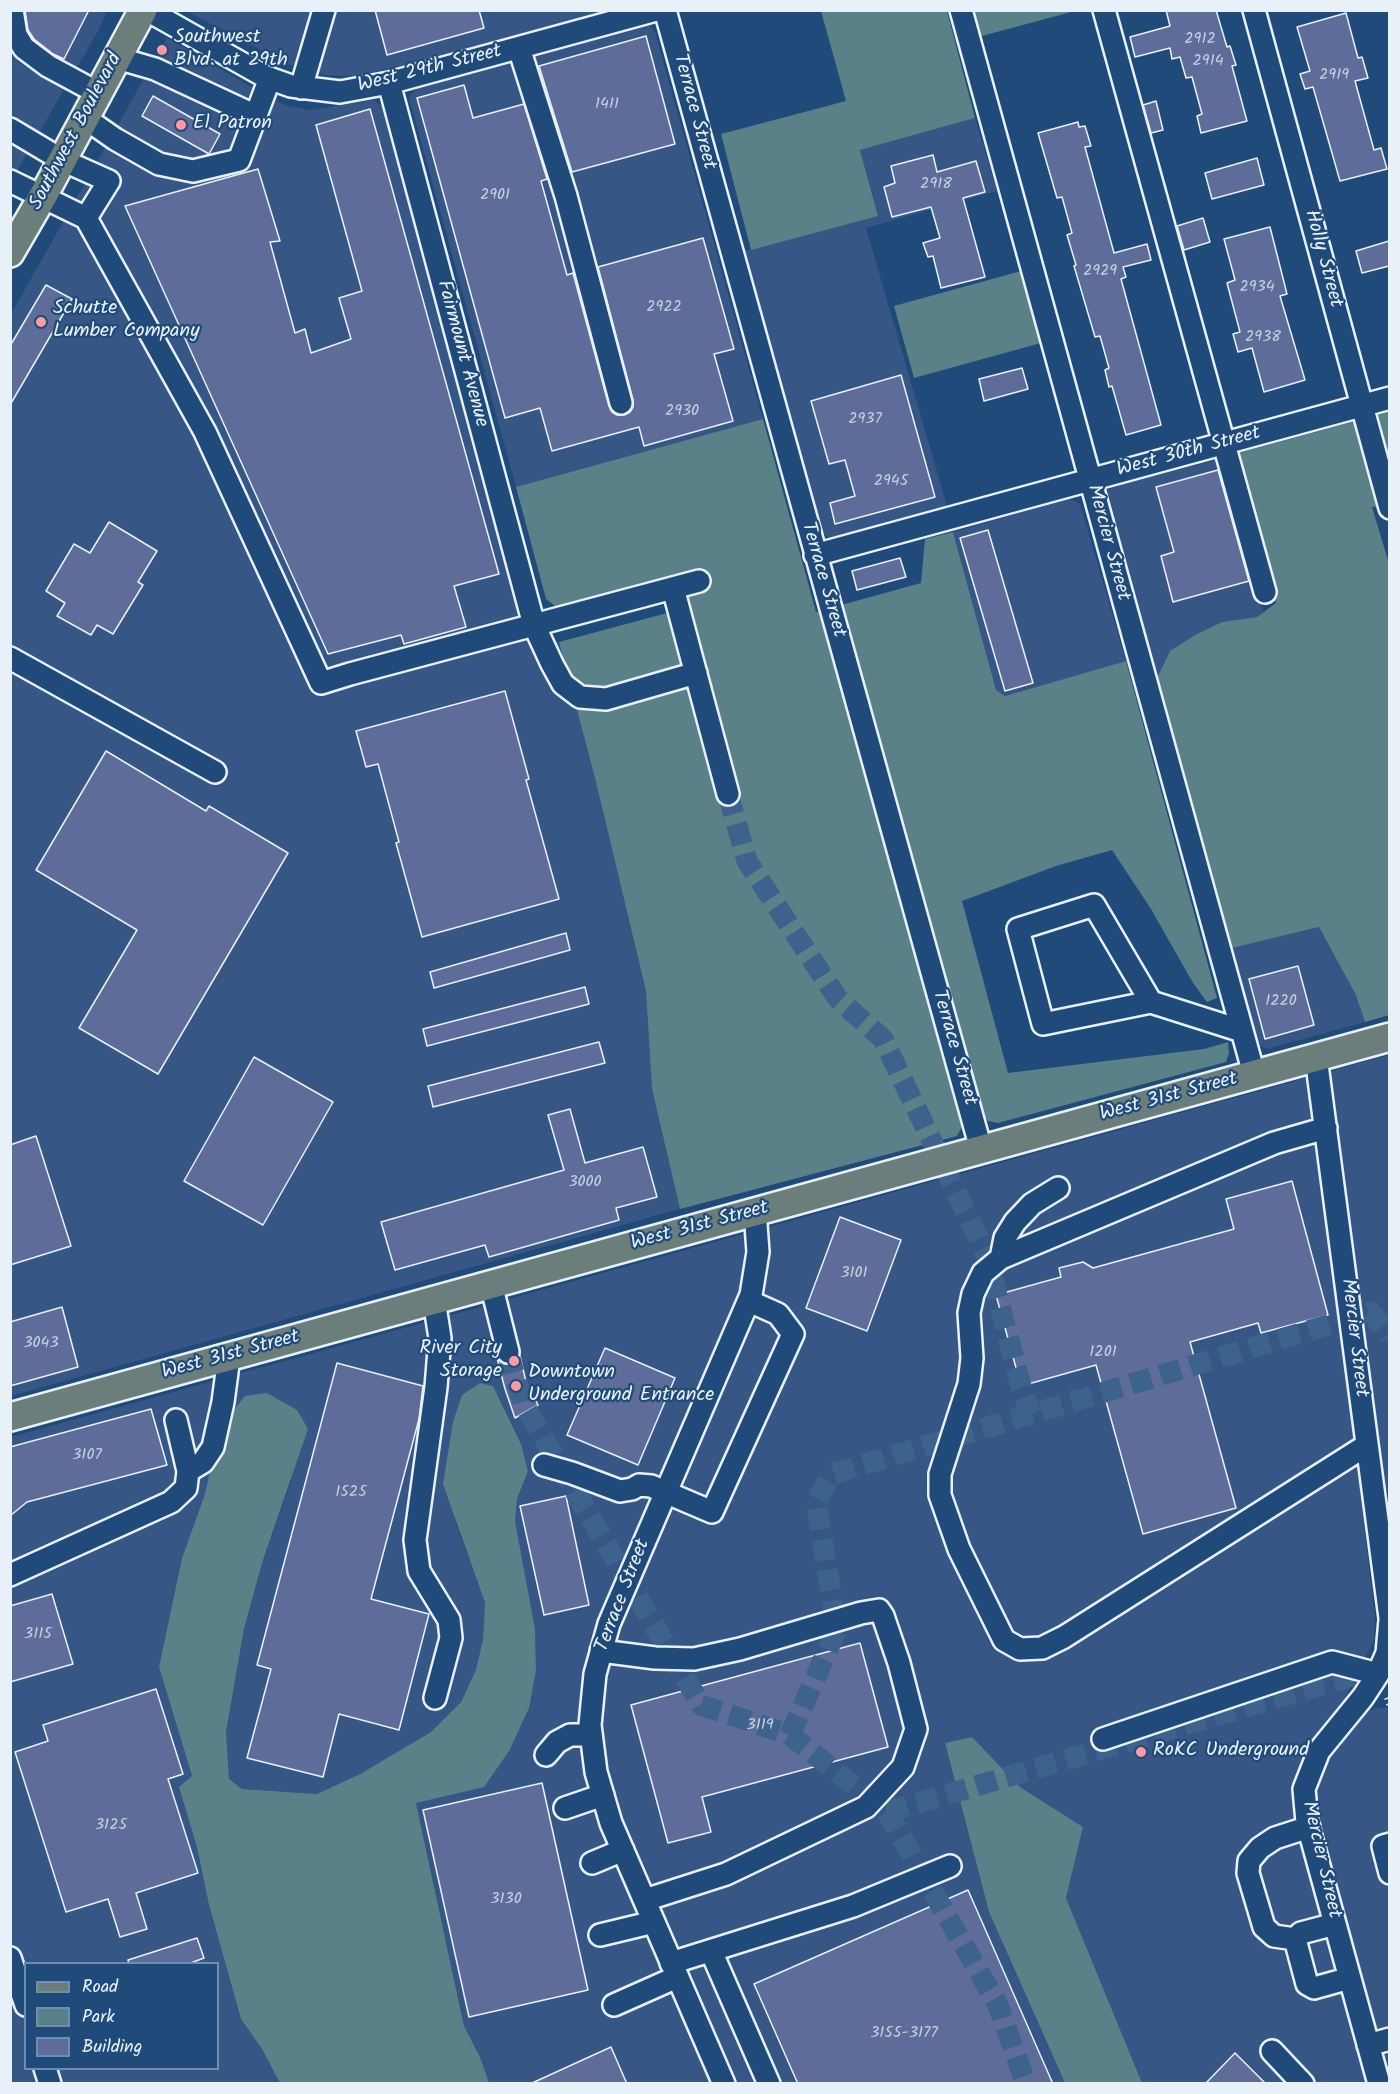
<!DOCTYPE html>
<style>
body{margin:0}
#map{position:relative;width:1400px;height:2094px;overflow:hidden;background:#1f4a7a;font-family:Kalam,sans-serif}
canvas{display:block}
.frame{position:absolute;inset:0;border:12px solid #e8f1f8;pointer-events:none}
.legend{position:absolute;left:24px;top:1962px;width:195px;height:108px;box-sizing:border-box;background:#1f4a7a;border:2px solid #6f8dac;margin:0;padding:8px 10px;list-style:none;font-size:18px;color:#e8f1f8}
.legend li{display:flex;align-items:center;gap:12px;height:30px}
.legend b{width:30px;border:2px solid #6f8dac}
</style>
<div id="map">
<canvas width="1400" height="2094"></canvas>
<div class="frame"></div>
<ul class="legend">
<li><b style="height:8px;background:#6c7e7c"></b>Road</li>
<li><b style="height:16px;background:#598187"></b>Park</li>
<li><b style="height:16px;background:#5d6c99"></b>Building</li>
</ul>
</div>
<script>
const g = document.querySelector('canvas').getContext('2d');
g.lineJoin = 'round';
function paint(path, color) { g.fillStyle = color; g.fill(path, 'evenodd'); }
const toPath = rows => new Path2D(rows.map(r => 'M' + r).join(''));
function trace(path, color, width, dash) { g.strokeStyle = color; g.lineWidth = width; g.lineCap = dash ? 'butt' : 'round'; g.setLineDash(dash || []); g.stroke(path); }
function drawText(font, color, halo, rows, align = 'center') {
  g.font = font + ' Kalam,sans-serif'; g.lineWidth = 4.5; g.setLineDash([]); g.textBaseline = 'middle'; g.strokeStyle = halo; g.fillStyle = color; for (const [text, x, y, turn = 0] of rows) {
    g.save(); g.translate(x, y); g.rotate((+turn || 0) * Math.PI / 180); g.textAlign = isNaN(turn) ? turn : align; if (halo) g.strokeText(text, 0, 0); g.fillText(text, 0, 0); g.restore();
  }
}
const built = toPath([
 [11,11,107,11,98,31,11,181],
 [186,11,606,11,430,59,356,76,326,75,290,65],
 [644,24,650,25,655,32,763,419,516,487,409,98,416,89],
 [167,38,274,100,288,106,309,110,373,100,384,107,531,648,559,642,595,778,646,991,652,1089,680,1209,11,1396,11,314],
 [975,118,997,191,866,228,947,506,830,538,822,532,744,251,878,216,860,150],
 [1221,459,1263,612,1257,617,1222,622,1195,635,1170,651,1157,678,1106,499,1108,490,1122,484],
 [1069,499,1080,504,1126,661,1005,696,996,690,953,532],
 [1319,927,1357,995,1365,1022,1267,1049,1258,1044,1232,948],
 [1389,1055,1389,1490,1361,1499,1375,1618,1374,1640,1346,1696,1371,1709,1389,1707,1389,2083,1142,2083,1066,1898,1083,1827,1020,1787,972,1737,945,1744,989,1912,1065,2083,489,2083,480,2057,464,2026,416,1803,536,1670,535,1629,515,1521,517,1499,528,1471,521,1444,493,1386,480,1383,455,1521,485,1603,483,1639,476,1670,461,1702,431,1732,360,1774,317,1794,242,1789,229,1779,226,1732,244,1629,262,1563,292,1479,215,1448,205,1494,182,1558,159,1667,192,1777,197,1847,209,1905,241,2019,262,2049,281,2083,11,2084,11,1437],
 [26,1964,218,1964,218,2068,26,2068]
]);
const green = toPath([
 [972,10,1075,11,978,37],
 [821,11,947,11,975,118,860,150,878,216,751,250,721,134,846,101],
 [1021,271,1041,343,914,378,894,306],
 [1389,412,1389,506,1372,507,1390,567,1389,1015,1365,1022,1356,995,1319,927,1232,948,1157,678,1170,651,1195,635,1222,622,1257,617,1276,603,1244,482,1232,455],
 [763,419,816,612,921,583,925,539,953,532,996,690,1005,696,1126,661,1217,998,1207,1002,1193,983,1151,909,1112,850,1056,866,962,901,1008,1073,1204,1049,1228,1042,1229,1053,1226,1062,998,1123,988,1121,980,1110,964,1123,957,1136,680,1209,652,1089,646,991,595,778,559,642,667,613,703,749,727,742,691,612,667,580,573,606,555,606,546,599,516,487],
 [480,1383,493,1386,521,1444,528,1471,517,1499,515,1521,535,1629,536,1670,529,1708,509,1751,484,1787,416,1803,464,2026,480,2057,489,2083,280,2083,262,2049,241,2019,209,1905,197,1847,179,1787,192,1776,159,1667,182,1558,205,1494,215,1448,230,1415,245,1396,267,1393,297,1410,308,1429,262,1563,244,1629,226,1732,229,1779,242,1789,317,1794,360,1774,431,1732,461,1702,476,1670,483,1639,485,1603,443,1484,453,1422,462,1395],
 [972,1737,1020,1787,1083,1827,1066,1898,1142,2083,1065,2083,989,1912,945,1743]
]);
const building = toPath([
 [25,10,89,10,64,59,53,54,34,39,28,30,25,10],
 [375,10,479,10,484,28,387,55,375,10],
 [1166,10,1216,10,1227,47,1230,46,1236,65,1232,66,1247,121,1201,133,1197,116,1202,114,1192,77,1186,78,1180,57,1172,59,1170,48,1135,57,1130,37,1170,26,1166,10],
 [1346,13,1358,58,1362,57,1368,78,1355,81,1374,150,1381,148,1387,169,1340,181,1313,87,1305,89,1300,74,1310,71,1297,27,1346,13],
 [646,36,675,144,572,172,539,66,646,36],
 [464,85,473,118,524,104,547,179,541,181,567,275,573,273,609,406,612,412,617,415,624,415,630,412,633,407,633,400,598,267,703,238,734,349,714,354,733,421,644,446,639,427,552,451,540,408,505,418,417,98,464,85],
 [153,96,220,134,209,154,142,116,153,96],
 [1156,101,1163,130,1151,133,1143,105,1156,101],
 [370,109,499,574,454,586,466,627,404,644,401,635,328,654,125,206,258,169,280,241,270,242,295,333,305,329,311,353,351,339,339,298,362,291,316,125,370,109],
 [1078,122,1079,127,1085,126,1091,146,1085,147,1114,253,1147,244,1151,260,1123,267,1126,277,1121,279,1161,425,1126,435,1112,386,1109,387,1105,370,1109,368,1100,336,1095,337,1074,266,1076,265,1067,235,1072,233,1062,197,1057,198,1038,133,1078,122],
 [933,155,937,172,976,161,985,192,963,198,985,277,941,288,933,256,928,257,923,243,940,238,931,207,892,217,884,187,895,183,891,166,933,155],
 [1257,158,1264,185,1212,199,1205,173,1257,158],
 [1203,218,1210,242,1184,250,1177,226,1203,218],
 [1270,227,1287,294,1280,296,1305,380,1264,392,1252,348,1238,352,1233,334,1240,332,1227,283,1235,280,1224,239,1270,227],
 [1389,241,1389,266,1362,273,1356,251,1389,241],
 [46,285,72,299,10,405,10,346,46,285],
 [1022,368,1028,389,984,401,979,379,1022,368],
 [901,375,935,497,835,524,830,503,855,496,845,460,829,464,811,401,901,375],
 [1218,470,1249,581,1173,602,1161,556,1174,552,1156,487,1218,470],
 [109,522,157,551,138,582,143,585,113,634,97,625,91,635,57,616,65,603,46,591,74,544,90,553,109,522],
 [988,530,1033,683,1005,691,960,538,988,530],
 [900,558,906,577,857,590,852,571,900,558],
 [505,691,529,779,526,780,559,899,422,937,396,843,399,842,378,764,366,767,356,731,505,691],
 [106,751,206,811,209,806,288,853,158,1074,79,1028,137,930,36,870,106,751],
 [566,933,570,950,434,988,430,972,566,933],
 [1298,966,1314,1025,1265,1039,1249,979,1298,966],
 [585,987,589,1004,427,1046,423,1029,585,987],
 [599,1042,605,1063,433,1107,428,1086,599,1042],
 [254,1057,333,1102,263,1225,184,1181,254,1057],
 [570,1109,585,1163,643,1147,657,1197,616,1208,619,1220,489,1257,485,1245,395,1270,381,1222,564,1170,548,1115,570,1109],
 [36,1136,71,1246,10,1265,10,1145,36,1136],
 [1292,1181,1328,1315,1261,1333,1258,1323,1190,1342,1236,1508,1143,1534,1096,1365,1021,1386,996,1295,1061,1277,1059,1268,1083,1262,1093,1268,1234,1229,1226,1199,1292,1181],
 [840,1217,901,1240,867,1331,806,1308,840,1217],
 [62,1307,78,1367,10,1386,10,1322,62,1307],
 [605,1348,675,1378,638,1465,567,1435,605,1348],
 [520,1356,526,1382,538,1405,515,1418,505,1389,497,1358,504,1364,511,1364,516,1362,520,1356],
 [337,1363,423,1386,419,1419,371,1599,429,1614,399,1730,339,1714,323,1777,247,1758,271,1669,257,1665,337,1363],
 [151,1409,167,1465,27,1502,10,1516,10,1447,151,1409],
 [566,1496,589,1605,544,1615,520,1506,566,1496],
 [52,1594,73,1664,10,1682,10,1606,52,1594],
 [860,1643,888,1747,702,1797,711,1832,668,1843,631,1705,860,1643],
 [156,1689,183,1774,168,1779,198,1873,136,1893,147,1929,120,1937,108,1899,66,1912,15,1752,48,1741,43,1725,156,1689],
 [542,1783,588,1990,469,2017,423,1810,542,1783],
 [968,1890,1053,2084,798,2084,754,1984,968,1890],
 [197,1938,204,1958,188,1964,129,1964,128,1960,197,1938],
 [611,2047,627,2084,530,2084,611,2047],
 [1235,2053,1266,2084,1205,2084,1235,2053]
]);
const minorTunnel = toPath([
 [728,794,747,861,838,999,883,1039,986,1254,1021,1386,1031,1414],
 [508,1352,523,1403,701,1705,790,1735,887,1812,998,2005,1026,2084],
 [790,1735,837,1629,816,1502,832,1474,1371,1312,1390,1337],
 [887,1812,1376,1669]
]);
const path = toPath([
 [1386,1698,1390,1710]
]);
const minor = toPath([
 [12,10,16,35,24,48,48,66,98,93],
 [147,10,266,77,291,86,340,92,389,83,656,10],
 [665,10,981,1149],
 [961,10,1254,1074],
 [1104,10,1265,592],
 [1254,10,1390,508],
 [519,48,566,196,621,403],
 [117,58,155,69,256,116],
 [389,83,534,625,552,664,563,684,580,697,606,699,696,673],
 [301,88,324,10],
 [85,118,115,139,159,164,193,171,239,160,270,78],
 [10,129,62,160,109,181,86,218,10,181],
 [86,218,205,432,321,683,350,674,699,581],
 [815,555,1390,398],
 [673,588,728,794],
 [10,658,215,772],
 [1151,1002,1043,1024,1018,929,1094,905,1151,1002,1242,1031],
 [1316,1057,1390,1618],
 [1326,1128,1274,1143,1001,1258,983,1273,973,1294,969,1313,972,1358,969,1384,940,1474,940,1495,959,1549,1004,1640,1020,1649,1042,1648,1064,1637,1367,1445],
 [1001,1258,1005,1238,1015,1222,1032,1204,1058,1188],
 [491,1284,508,1352],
 [434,1300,440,1338,436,1387,415,1540,419,1571,449,1620,451,1638,435,1698],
 [544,1465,572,1473,620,1491,632,1489,639,1485,651,1486,712,1512,793,1334,778,1314,749,1301],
 [188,1471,203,1462,213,1447,223,1402,229,1357],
 [10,1575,171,1502,186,1488,188,1471,176,1420],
 [601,1651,655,1658,694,1659,740,1649,861,1613,879,1610,883,1616,899,1663,916,1729,903,1767,866,1807,726,1874,645,1900],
 [1103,1739,1332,1662,1378,1674],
 [546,1755,557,1742,570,1735,591,1735],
 [565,1808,603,1795],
 [1390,1844,1383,1846,1390,1873],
 [592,1863,623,1850],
 [1335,1924,1301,1933,1295,1939,1307,1984,1314,1988,1350,1978],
 [600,1935,654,1922],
 [1295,1939,1274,1936,1264,1927,1248,1873,1249,1861,1260,1848,1275,1838,1309,1827],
 [711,1951,769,2084],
 [10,1958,26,2005],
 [671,1963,853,1906,950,1866],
 [614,2005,677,1977],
 [1368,2045,1390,2039],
 [1272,2051,1303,2084],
 [45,2068,50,2084],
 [724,2084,611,1823,596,1772,590,1725,595,1674,609,1624,751,1295,758,1252,755,1211],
 [1379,2084,1307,1822,1304,1789,1319,1751,1363,1697,1378,1674,1387,1653,1390,1620]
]);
const major = toPath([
 [10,253,43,196,143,10],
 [10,1417,1390,1037]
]);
const markers = [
 [162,50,6,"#ff9aa2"],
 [181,125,6,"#ff9aa2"],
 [41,322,6,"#ff9aa2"],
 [514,1361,6,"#ff9aa2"],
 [516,1386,6,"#ff9aa2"],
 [1141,1752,6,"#ff9aa2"]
];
const numberNames = [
 ["2912",1200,40],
 ["2914",1208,62],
 ["2919",1334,76],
 ["1411",607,105],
 ["2918",936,185],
 ["2901",495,196],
 ["2929",1100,272],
 ["2934",1257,288],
 ["2922",664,308],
 ["2938",1263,338],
 ["2930",682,412],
 ["2937",865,420],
 ["2945",891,482],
 ["1220",1281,1002],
 ["3000",585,1183],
 ["3101",854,1274],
 ["3043",41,1344],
 ["1201",1103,1353],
 ["3107",87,1456],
 ["1525",351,1493],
 ["3115",38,1635],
 ["3119",760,1726],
 ["3125",111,1826],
 ["3130",506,1900],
 ["3155-3177",904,2034]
];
const poiNames = [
 ["Southwest",174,39],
 ["Blvd. at 29th",174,62],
 ["El Patron",193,125],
 ["Schutte",53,310],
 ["Lumber Company",53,333],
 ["River City",502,1350,"right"],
 ["Storage",502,1373,"right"],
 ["Downtown",528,1374],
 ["Underground Entrance",528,1397],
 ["RoKC Underground",1153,1752]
];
const streetNames = [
 ["West 29th Street",430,70,-14],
 ["Terrace Street",693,112,75],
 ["Southwest Boulevard",77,132,-62],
 ["Holly Street",1322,259,75],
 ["Fairmount Avenue",461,354,75],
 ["West 30th Street",1189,453,-15],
 ["Mercier Street",1107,543,75],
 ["Terrace Street",822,580,74],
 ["Terrace Street",953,1048,74],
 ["West 31st Street",1169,1098,-15],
 ["West 31st Street",700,1227,-15],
 ["Mercier Street",1353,1338,83],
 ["West 31st Street",231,1356,-15],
 ["Terrace Street",624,1596,-69],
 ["Mercier Street",1320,1860,77]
];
paint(built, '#365785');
paint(green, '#598187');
paint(building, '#5d6c99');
trace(building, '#e8f1f8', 1.5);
trace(minorTunnel, '#3d638d', 21, [21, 10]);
trace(minor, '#e8f1f8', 26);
trace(major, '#e8f1f8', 32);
trace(path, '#e8f1f8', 4, [1.5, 4.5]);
trace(minor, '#1f4a7a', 21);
trace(major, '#6c7e7c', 27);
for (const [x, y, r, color] of markers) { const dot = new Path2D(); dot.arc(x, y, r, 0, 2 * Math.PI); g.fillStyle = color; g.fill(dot); trace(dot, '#1f4a7a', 2); }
drawText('16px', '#c5d0e0', null, numberNames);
drawText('20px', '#e8f1f8', '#1f4a7a', poiNames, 'left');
drawText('20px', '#e8f1f8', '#1f4a7a', streetNames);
</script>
